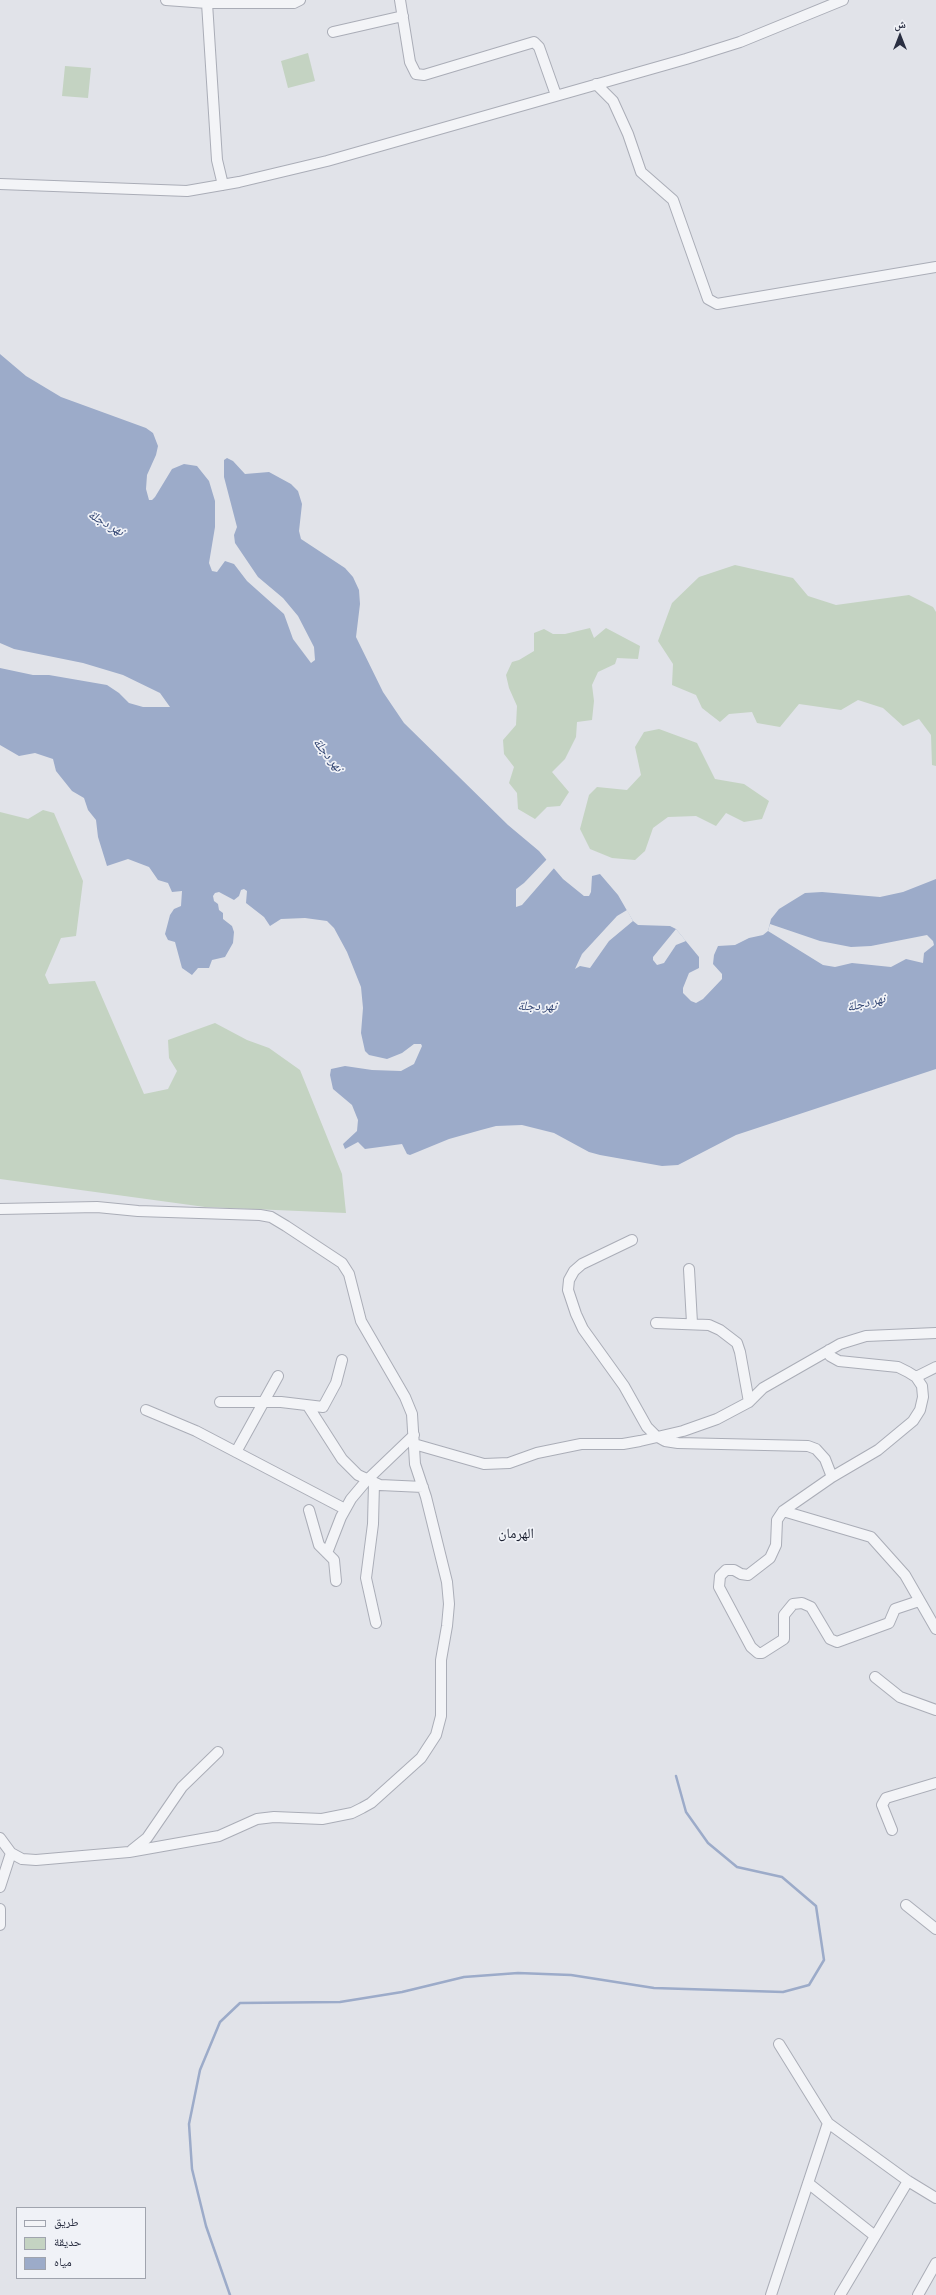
<!DOCTYPE html>
<meta charset="utf-8">
<style>
body{margin:0}
#map{position:relative;width:936px;height:2295px;overflow:hidden;background:#e1e3e9;font-family:Cabin,"Noto Naskh Arabic",sans-serif}
canvas{display:block}
.legend{position:absolute;left:16px;top:2207px;width:130px;height:72px;box-sizing:border-box;background:#f0f2f7;border:1px solid #a0a4ae;margin:0;padding:5px 7px;list-style:none;font-size:12px;color:#292e41}
.legend li{display:flex;align-items:center;gap:8px;height:20px}
.legend b{width:20px;border:1px solid #a0a4ae}
.north{position:absolute;left:880px;top:16px;width:40px;height:40px;-webkit-text-stroke:3px #f0f2f7;paint-order:stroke;rotate:0deg;font-size:11px;font-weight:700;line-height:16px;text-align:center;color:#292e41}
.north::after{content:'';display:block;margin:auto;width:14px;height:18px;background:#292e41;clip-path:polygon(50% 0,100% 100%,50% 72%,0 100%)}
</style>
<div id="map">
<canvas width="936" height="2295"></canvas>
<ul class="legend">
<li><b style="height:5px;background:#f3f4f7"></b>طريق</li>
<li><b style="height:11px;background:#c4d3c2"></b>حديقة</li>
<li><b style="height:11px;background:#9cabc9"></b>مياه</li>
</ul>
<div class="north">ش</div>
</div>
<script>
const g = document.querySelector('canvas').getContext('2d');
g.lineJoin = 'round';
function paint(path, color) { g.fillStyle = color; g.fill(path, 'evenodd'); }
const toPath = rows => new Path2D(rows.map(r => 'M' + r).join(''));
function trace(path, color, width, dash) { g.strokeStyle = color; g.lineWidth = width; g.lineCap = dash ? 'butt' : 'round'; g.setLineDash(dash || []); g.stroke(path); }
function drawText(font, color, halo, rows, align = 'center') {
  g.font = font + ' Cabin,"Noto Naskh Arabic",sans-serif'; g.lineWidth = 3.5; g.setLineDash([]); g.textBaseline = 'middle'; g.strokeStyle = halo; g.fillStyle = color; for (const [text, x, y, turn = 0] of rows) {
    g.save(); g.translate(x, y); g.rotate((+turn || 0) * Math.PI / 180); g.textAlign = isNaN(turn) ? turn : align; if (halo) g.strokeText(text, 0, 0); g.fillText(text, 0, 0); g.restore();
  }
}
const green = toPath([
 [308,53,315,81,288,88,281,61],
 [65,66,91,68,88,98,62,96],
 [735,565,793,578,808,596,836,605,909,595,933,607,936,612,936,766,932,765,931,735,919,719,903,726,883,708,858,700,841,710,799,704,780,727,757,723,752,712,729,714,720,722,702,708,696,695,672,685,673,664,658,641,672,603,699,577],
 [590,628,594,638,606,628,640,646,638,659,617,658,615,664,598,672,592,685,594,701,592,720,577,722,576,737,565,759,552,772,569,792,560,806,547,807,535,819,518,809,517,793,509,783,514,767,504,754,503,740,516,725,517,706,509,688,506,675,512,662,519,660,534,651,534,633,544,629,553,634,565,634],
 [659,729,697,743,715,779,744,784,769,801,762,819,744,822,726,813,716,826,696,816,668,817,653,828,645,851,635,860,612,858,590,849,580,829,589,795,597,787,627,790,641,775,635,747,644,732],
 [43,810,54,813,83,881,76,936,61,938,45,975,49,984,95,981,144,1094,168,1089,177,1071,169,1058,168,1040,215,1023,247,1040,269,1048,300,1070,342,1174,346,1213,205,1207,0,1179,0,812,28,819]
]);
const water = toPath([
 [0,354,26,376,61,397,146,428,153,433,158,446,156,455,147,475,146,489,149,500,152,500,155,497,172,469,184,464,197,466,209,481,215,501,215,527,209,563,212,571,217,572,225,561,234,564,247,581,284,614,293,639,311,663,315,660,314,647,298,616,283,598,258,577,235,543,234,535,237,527,224,477,224,460,227,458,233,461,245,474,269,472,291,484,298,491,302,504,299,531,301,539,345,568,353,577,359,590,360,604,356,637,383,692,404,723,508,825,539,851,563,879,584,896,589,896,591,892,592,876,600,874,618,895,633,921,638,925,670,926,676,929,699,957,699,968,689,973,683,988,683,993,691,1001,696,1003,703,999,722,979,722,974,713,964,714,955,718,946,735,945,749,938,763,935,768,931,771,919,779,909,805,893,822,892,880,897,903,892,936,879,936,1069,736,1135,678,1165,662,1166,600,1155,589,1152,554,1133,522,1125,496,1126,481,1130,449,1139,410,1155,407,1154,402,1144,365,1149,358,1142,345,1149,343,1144,357,1131,358,1120,352,1105,333,1089,330,1075,331,1069,345,1066,372,1070,401,1071,414,1064,422,1046,421,1044,414,1044,402,1053,387,1059,369,1055,365,1051,361,1033,363,1008,361,987,347,952,334,928,327,921,305,918,281,919,270,926,264,917,246,903,247,891,244,889,241,890,239,896,234,900,219,892,215,893,213,896,214,901,218,904,219,910,223,913,223,919,232,926,234,932,233,943,225,957,212,960,209,968,198,968,192,975,182,968,175,942,168,940,165,934,170,915,174,909,181,906,182,891,172,892,168,883,158,880,149,867,128,859,107,866,98,837,96,820,88,810,84,798,72,791,56,771,53,759,35,753,19,756,0,745,0,668,33,675,49,675,107,685,119,693,129,703,143,707,170,707,160,693,123,675,83,663,14,649,0,643]
]);
const pier = toPath([
 [548,858,555,867,522,905,516,907,516,889,524,883],
 [627,910,633,921,609,941,590,968,580,966,575,969,582,954,617,916],
 [770,924,820,941,851,947,871,946,927,935,933,941,934,945,924,953,923,963,906,959,891,967,852,963,835,967,823,965,768,931],
 [676,929,686,941,676,945,664,963,657,965,653,960,653,957]
]);
const stream = toPath([
 [230,2295,206,2226,192,2169,189,2124,200,2070,220,2022,240,2003,340,2002,402,1992,464,1977,518,1973,571,1975,654,1988,783,1992,809,1985,824,1960,816,1906,782,1877,737,1867,708,1843,686,1812,676,1776]
]);
const minor = toPath([
 [166,0,207,3,294,3,300,0],
 [400,0,410,62,416,74,424,75,534,42,539,47,556,95],
 [207,3,217,160,223,185],
 [333,32,403,16],
 [596,84,613,101,628,134,641,172,673,200,708,299,717,304,936,267],
 [0,184,187,191,239,182,327,161,686,59,740,42,843,0],
 [0,1209,97,1207,138,1211,260,1215,271,1217,286,1226,342,1263,349,1274,361,1321,405,1397,412,1414,415,1464,426,1497,447,1582,449,1604,447,1626,441,1660,441,1716,436,1735,421,1758,371,1803,362,1808,352,1813,322,1819,274,1817,257,1819,219,1836,129,1852,36,1860,22,1859,11,1853,0,1838],
 [632,1240,582,1264,574,1271,569,1280,568,1290,576,1314,583,1329,624,1386,647,1427,656,1436,665,1441,678,1443,808,1446,816,1449,825,1459,832,1477],
 [689,1269,692,1323],
 [656,1323,709,1325,720,1330,737,1343,740,1352,749,1402],
 [829,1350,830,1356,839,1361,898,1367,908,1372,916,1377,922,1386,923,1397,920,1410,913,1421,878,1450,832,1477,783,1511,777,1520,776,1545,770,1558,748,1575,741,1574,734,1570,726,1570,720,1576,719,1587,751,1647,758,1653,762,1653,784,1639,784,1615,793,1604,802,1603,811,1607,830,1639,837,1642,889,1623,895,1609,919,1601],
 [916,1377,936,1367],
 [220,1402,281,1402,323,1407,336,1383,342,1360],
 [308,1406,342,1459,358,1475,380,1485,423,1487],
 [146,1410,196,1431,345,1509],
 [414,1444,484,1464,509,1463,537,1453,581,1444,623,1444,640,1441,683,1431,717,1419,749,1402,763,1388,840,1344,866,1336,936,1333],
 [236,1452,278,1376],
 [374,1483,373,1524,366,1578,376,1623],
 [309,1510,319,1545,334,1560,336,1581],
 [783,1511,871,1537,905,1575,936,1629],
 [327,1553,341,1517,351,1499,367,1480,414,1435],
 [875,1677,900,1697,936,1710],
 [892,1830,882,1805,886,1798,936,1783],
 [132,1850,147,1838,182,1787,218,1752],
 [0,1887,11,1853],
 [906,1905,936,1929],
 [0,1909,0,1925],
 [779,2044,828,2123,908,2181,936,2198],
 [808,2183,875,2236],
 [771,2295,828,2123],
 [840,2295,908,2181],
 [918,2295,936,2263]
]);
const waterNames = [
 ["نهر دجلة",106,523,30],
 ["نهر دجلة",328,755,51],
 ["نهر دجلة",866,1003,-14],
 ["نهر دجلة",537,1006]
];
const quarterNames = [
 ["الهرمان",516,1534]
];
paint(green, '#c4d3c2');
paint(water, '#9cabc9');
paint(pier, '#e1e3e9');
trace(stream, '#9cabc9', 2.5);
trace(minor, '#aaadb7', 12);
trace(minor, '#f3f4f7', 10);
drawText('italic 13px', '#344774', '#f0f2f7', waterNames);
drawText('14px', '#1b2031', '#f0f2f7', quarterNames);
</script>
